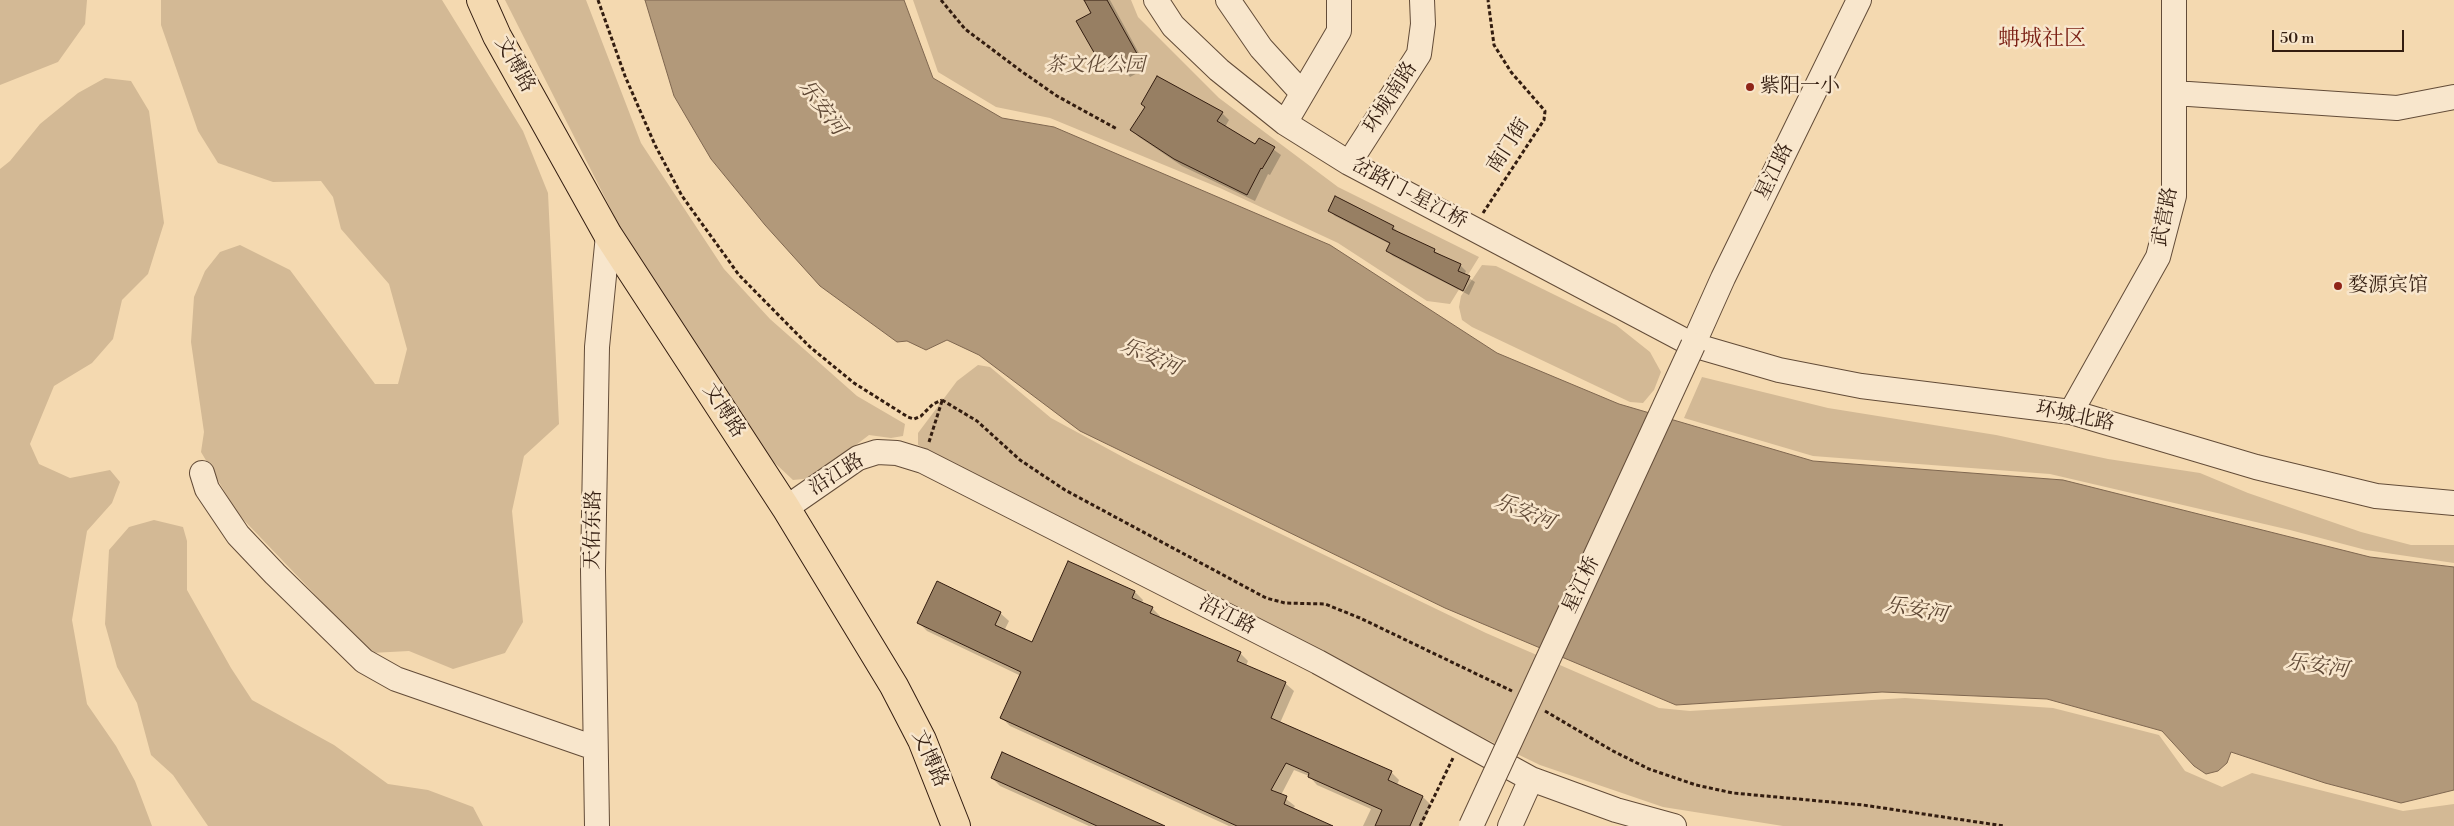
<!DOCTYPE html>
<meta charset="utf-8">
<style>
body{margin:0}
#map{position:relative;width:2454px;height:826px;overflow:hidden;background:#f4d9b0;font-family:"Libre Bodoni",serif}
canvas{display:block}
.scale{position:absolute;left:2272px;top:30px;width:132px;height:22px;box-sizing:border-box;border:2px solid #331d10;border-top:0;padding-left:6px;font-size:15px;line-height:18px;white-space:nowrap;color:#331d10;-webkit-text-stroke:4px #f8e6cc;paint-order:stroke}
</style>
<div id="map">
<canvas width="2454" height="826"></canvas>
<div class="scale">50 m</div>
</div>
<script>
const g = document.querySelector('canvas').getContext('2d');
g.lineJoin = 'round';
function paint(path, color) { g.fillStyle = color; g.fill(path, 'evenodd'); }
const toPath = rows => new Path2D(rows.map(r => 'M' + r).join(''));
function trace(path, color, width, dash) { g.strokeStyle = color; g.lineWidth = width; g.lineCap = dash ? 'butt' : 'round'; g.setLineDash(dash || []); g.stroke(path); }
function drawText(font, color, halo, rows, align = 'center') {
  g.font = font + ' "Libre Bodoni","Noto Serif SC",serif'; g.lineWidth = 5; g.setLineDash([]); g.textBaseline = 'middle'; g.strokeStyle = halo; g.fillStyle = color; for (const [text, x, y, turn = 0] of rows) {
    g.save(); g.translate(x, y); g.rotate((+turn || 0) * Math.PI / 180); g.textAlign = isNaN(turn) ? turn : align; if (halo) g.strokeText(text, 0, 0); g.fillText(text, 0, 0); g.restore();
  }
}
const green = toPath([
 [0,0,87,0,85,24,58,62,0,85],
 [161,0,442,0,523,131,548,193,559,424,524,456,512,511,523,622,505,653,453,669,409,651,371,653,238,514,201,452,204,432,191,342,194,297,205,271,220,252,240,245,290,270,375,384,398,384,407,349,389,284,341,229,333,197,321,181,273,182,218,163,198,131,161,25],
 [505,0,586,0,641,143,724,269,770,319,857,396,905,424,903,436,891,438,869,435,813,478,793,480,748,438,636,259],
 [913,0,1131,0,1138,17,1219,98,1338,187,1479,257,1450,304,1427,301,1338,243,1220,188,1050,118,996,107,938,72],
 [105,78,131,81,149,111,164,223,148,274,122,300,113,339,92,363,54,386,30,444,39,464,70,478,110,470,120,482,112,503,87,531,72,620,87,704,116,746,135,781,152,826,0,826,0,169,10,161,40,124,78,93],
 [1482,265,1496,266,1616,325,1650,352,1661,372,1654,390,1643,403,1630,402,1472,327,1462,320,1459,307,1461,296],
 [978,365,990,367,1051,418,1134,463,1486,633,1659,708,1690,711,1905,698,2053,708,2159,735,2185,771,2222,787,2252,773,2403,811,2454,804,2454,826,1783,826,1663,807,1540,765,1486,739,918,445,918,433,957,381],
 [1702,377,1828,408,1996,435,2108,459,2200,473,2248,493,2361,532,2411,545,2454,545,2454,563,2366,550,2290,530,2050,474,1813,456,1684,418],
 [154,520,183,527,187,541,187,590,231,668,252,700,334,745,388,784,428,790,473,807,483,826,208,826,173,775,151,755,137,703,117,667,105,624,109,550,129,527]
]);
const water = toPath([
 [645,0,904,0,933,78,1002,118,1054,127,1330,245,1497,353,1619,404,1813,461,2063,480,2370,557,2454,567,2454,790,2401,803,2325,783,2231,752,2227,763,2218,771,2206,774,2194,766,2162,731,2047,699,1882,692,1676,705,1445,608,1080,431,979,355,947,340,926,350,907,341,897,342,820,286,765,225,711,159,674,96,645,0]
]);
const shadow = toPath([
 [1085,0,1110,0,1147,68,1130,77,1120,64,1109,70,1101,62,1093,13],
 [1222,113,1229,120,1225,127,1255,146,1259,139,1281,155,1270,175,1268,174,1255,201,1182,166,1139,137,1132,130],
 [1329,210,1393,227,1399,233,1460,265,1466,271,1464,275,1475,282,1469,295,1393,256,1387,251,1390,244,1335,216],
 [1135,592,1143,600,1142,603,1152,608,1160,616,1159,618,1240,653,1248,661,1246,666,1285,683,1294,691,1280,723,1391,772,1399,780,1397,785,1423,797,1431,805,1422,826,1363,826,1371,809,1317,785,1309,776,1294,770,1281,795,1295,806,1293,809,1330,826,1229,826,1010,726,1002,718,1021,676,927,631,919,623,1000,613,1009,621,1004,631,1033,644],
 [992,778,1162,826,1089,826,1000,786]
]);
const building = toPath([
 [1084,0,1107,0,1140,59,1121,70,1113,55,1100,63,1076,21,1091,13,1084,0],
 [1157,76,1223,112,1217,121,1255,144,1259,138,1275,147,1262,169,1261,168,1247,195,1174,159,1130,130,1145,107,1141,104,1157,76],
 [1335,196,1394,226,1392,229,1435,249,1434,252,1461,264,1458,271,1470,276,1463,291,1386,251,1390,243,1328,211,1335,196],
 [1068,561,1135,591,1132,598,1153,607,1150,613,1241,652,1237,661,1286,682,1271,718,1392,771,1388,780,1423,796,1410,826,1375,826,1382,810,1308,777,1309,773,1286,763,1271,790,1287,796,1284,804,1333,826,1237,826,1000,718,1021,672,917,623,937,581,1001,612,995,625,1032,642,1068,561],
 [1002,752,1086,790,1165,826,1097,826,1060,809,991,778,1002,752]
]);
const path = toPath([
 [598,0,625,76,655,145,682,196,739,275,810,347,854,383,908,417,914,419,921,416,933,404,942,400],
 [941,0,965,29,1021,71,1057,96,1117,129],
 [1483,213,1544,120,1545,111,1511,72,1494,45,1488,0],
 [942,400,977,421,1020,460,1065,490,1266,598,1285,603,1325,604,1360,618,1512,691],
 [929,442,942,401],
 [1545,711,1613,751,1649,769,1696,785,1733,793,1863,805,2004,826],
 [1420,826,1453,758]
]);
const minor = toPath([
 [1156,0,1173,26,1219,70,1285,123,1349,163,1693,345,1779,370,1861,386,2071,412,2256,467,2376,496,2454,503],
 [1228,0,1261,48,1302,93],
 [2174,93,2397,108,2454,97],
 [1285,123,1339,31,1339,0],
 [1349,163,1419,54,1423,24,1422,0],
 [1693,345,1723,278,1859,0],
 [2071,412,2158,257,2174,196,2174,0],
 [202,473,207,489,238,535,275,574,364,661,396,679,595,748],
 [786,508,858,458,877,452,897,453,923,461,1318,662,1531,779,1616,810,1674,826],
 [597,826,593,570,597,347,608,235],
 [1510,826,1531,779]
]);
const major = toPath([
 [481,0,497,36,608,235,786,508,894,686,922,740,956,826]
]);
const minorBridge = toPath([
 [1471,826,1693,345]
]);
const markers = [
 [1750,87,5,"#8f2418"],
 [2338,286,5,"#8f2418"]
];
const streetNames = [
 ["文博路",514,65,61],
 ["环城南路",1391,98,-57],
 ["南门街",1509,146,-57],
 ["星江路",1775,172,-64],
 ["岔路门-星江桥",1409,194,28],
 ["武营路",2166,217,-79],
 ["文博路",723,411,57],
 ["环城北路",2075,417,12],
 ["沿江路",837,475,-32],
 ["天佑东路",594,530,-89],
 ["星江桥",1582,585,-65],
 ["沿江路",1227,616,27],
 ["文博路",929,759,66]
];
const parkNames = [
 ["茶文化公园",1095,66]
];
const poiNames = [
 ["紫阳一小",1760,87],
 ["婺源宾馆",2348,286]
];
const waterNames = [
 ["乐安河",821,108,53],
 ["乐安河",1150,358,23],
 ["乐安河",1524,513,22],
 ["乐安河",1916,611,10],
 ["乐安河",2317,667,8]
];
const quarterNames = [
 ["蚺城社区",2042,40]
];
paint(green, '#d3b995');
paint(water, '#b2997a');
trace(water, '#7f6750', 1);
paint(shadow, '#0003');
paint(building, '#977f63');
trace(building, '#331d10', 1);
trace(minor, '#634c38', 26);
trace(major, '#331d10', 30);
trace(path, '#331d10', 3, [4, 2.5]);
trace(minor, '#f8e6cc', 24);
trace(major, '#f4d9b0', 28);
trace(minorBridge, '#634c38', 26, []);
trace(minorBridge, '#f8e6cc', 24);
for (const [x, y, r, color] of markers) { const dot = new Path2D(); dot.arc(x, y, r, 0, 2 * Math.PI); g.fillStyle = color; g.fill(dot); trace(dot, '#f8e6cc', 2); }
drawText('20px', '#331d10', '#f8e6cc', streetNames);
drawText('italic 20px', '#634c38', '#f8e6cc', parkNames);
drawText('20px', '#331d10', '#f8e6cc', poiNames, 'left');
drawText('italic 21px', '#5f4835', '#f8e6cc', waterNames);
drawText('22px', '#7a1f14', '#f8e6cc', quarterNames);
</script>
